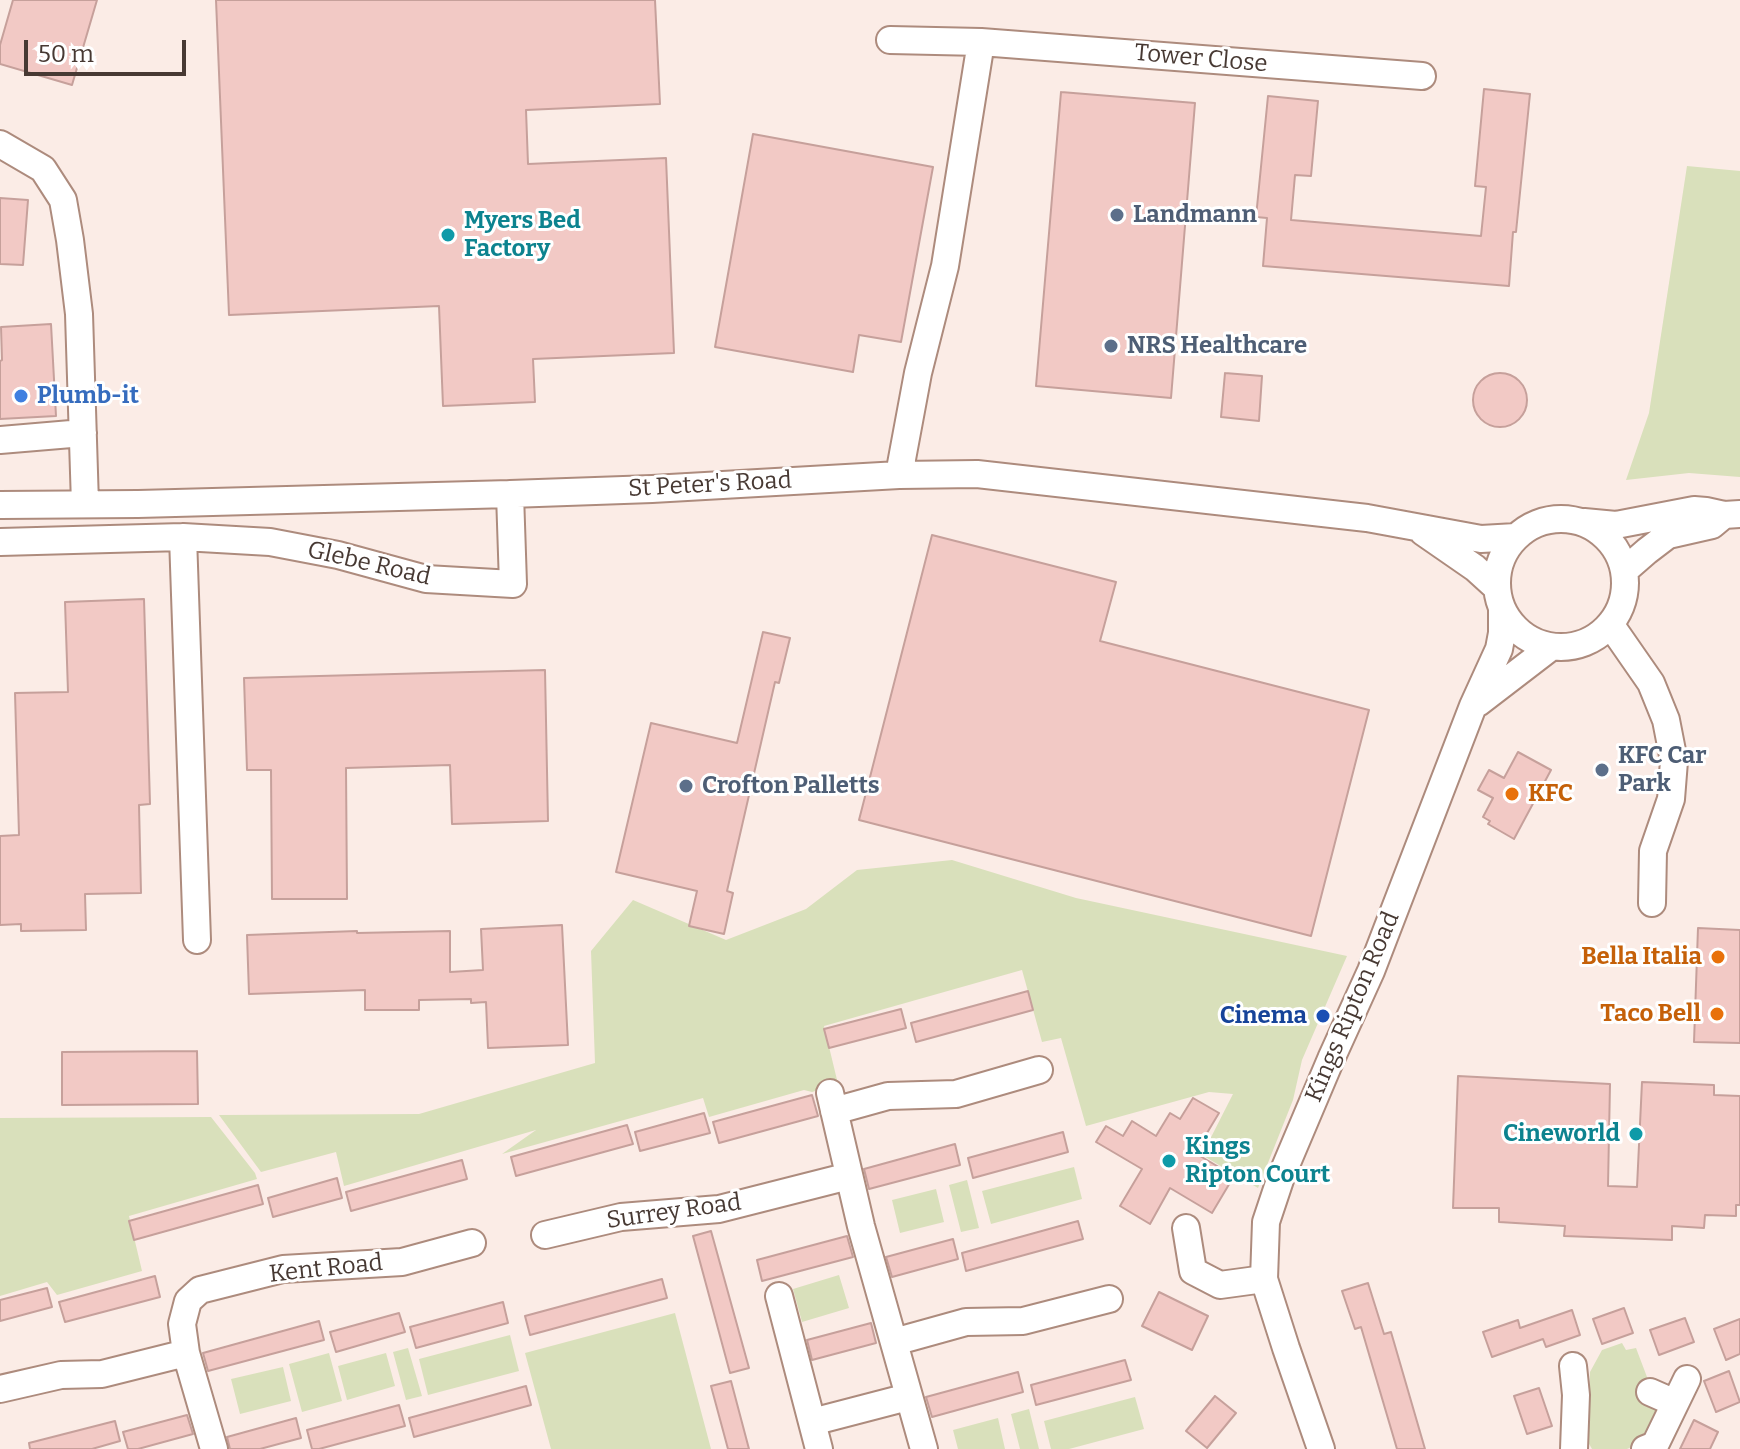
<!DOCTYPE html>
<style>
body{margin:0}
#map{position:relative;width:1740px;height:1449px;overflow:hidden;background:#fbece6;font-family:Bitter,serif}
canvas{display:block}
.scale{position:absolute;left:24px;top:40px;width:162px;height:36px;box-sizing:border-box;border:4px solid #473933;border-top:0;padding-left:10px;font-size:24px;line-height:28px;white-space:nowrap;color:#473933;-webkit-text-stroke:6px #fff;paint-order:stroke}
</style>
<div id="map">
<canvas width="1740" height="1449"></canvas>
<div class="scale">50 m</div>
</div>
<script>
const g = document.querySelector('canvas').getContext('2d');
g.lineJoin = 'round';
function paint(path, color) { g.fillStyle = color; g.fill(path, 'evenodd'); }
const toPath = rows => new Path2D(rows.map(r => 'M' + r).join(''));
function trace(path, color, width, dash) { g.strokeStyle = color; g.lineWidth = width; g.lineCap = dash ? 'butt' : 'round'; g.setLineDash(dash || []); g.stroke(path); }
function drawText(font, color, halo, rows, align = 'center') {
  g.font = font + ' Bitter,serif'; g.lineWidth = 6; g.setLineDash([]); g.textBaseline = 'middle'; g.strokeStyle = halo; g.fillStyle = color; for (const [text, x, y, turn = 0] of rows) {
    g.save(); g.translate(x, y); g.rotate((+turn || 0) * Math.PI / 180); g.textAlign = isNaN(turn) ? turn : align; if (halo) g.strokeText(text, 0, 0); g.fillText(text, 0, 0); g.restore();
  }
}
const green = toPath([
 [1687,166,1740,171,1740,477,1689,473,1626,480,1649,413],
 [952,860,1076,898,1347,956,1302,1060,1293,1100,1258,1188,1202,1155,1233,1094,1209,1092,1086,1126,1061,1038,1042,1042,1022,970,824,1026,838,1084,812,1092,804,1090,709,1117,703,1098,502,1154,536,1130,344,1186,336,1152,261,1172,219,1115,419,1114,595,1063,591,951,633,900,726,940,806,909,857,870],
 [211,1117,255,1173,257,1179,129,1216,142,1271,57,1295,47,1282,0,1296,0,1118],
 [1074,1167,1082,1199,991,1224,982,1191],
 [967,1180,979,1228,961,1232,949,1185],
 [936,1189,944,1222,900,1233,892,1200],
 [839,1275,849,1308,802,1322,793,1289],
 [675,1313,711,1449,551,1449,525,1353],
 [510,1335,519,1371,428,1395,419,1359],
 [1622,1343,1626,1350,1636,1348,1647,1377,1650,1401,1659,1416,1645,1441,1627,1449,1592,1449,1588,1442,1590,1372,1602,1350],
 [408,1348,422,1396,406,1400,393,1352],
 [329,1353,342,1401,302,1412,289,1364],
 [386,1353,395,1386,347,1400,338,1366],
 [283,1367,291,1401,240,1414,231,1379],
 [1135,1397,1144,1429,1069,1449,1051,1449,1044,1421],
 [1029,1409,1039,1449,1020,1449,1011,1414],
 [998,1418,1005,1449,958,1449,953,1430]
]);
const building = toPath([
 [13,0,97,0,72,85,0,64,0,45,13,0],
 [216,0,655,0,660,104,526,110,528,164,666,158,674,353,533,359,535,402,443,406,439,306,229,315,216,0],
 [1484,89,1530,94,1516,232,1513,232,1509,286,1263,266,1267,218,1256,217,1268,96,1318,101,1311,176,1295,175,1291,220,1481,236,1486,187,1475,186,1484,89],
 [1061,92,1195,103,1171,398,1036,386,1061,92],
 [753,134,933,167,901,342,859,335,853,372,715,347,753,134],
 [0,198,28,200,23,265,0,264,0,198],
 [51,324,56,416,0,419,0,361,2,360,1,327,51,324],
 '1473 400a27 27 0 1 1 54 0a27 27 0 1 1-54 0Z',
 [1225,373,1262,376,1259,421,1221,417,1225,373],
 [932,535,1116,582,1100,641,1369,710,1311,936,859,820,932,535],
 [144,599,150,804,139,805,141,893,85,894,86,930,21,931,21,924,0,925,0,836,19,835,15,693,68,692,65,602,144,599],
 [763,632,790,638,779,683,775,682,727,891,733,893,724,934,689,926,697,891,616,872,651,723,737,743,763,632],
 [545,670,548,821,452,824,450,765,346,768,347,899,272,899,271,770,247,770,244,678,545,670],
 [1518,752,1551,770,1514,839,1488,824,1490,821,1483,817,1493,798,1478,790,1489,770,1504,778,1518,752],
 [562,925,568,1045,488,1048,486,1002,471,1003,471,999,419,1000,419,1010,365,1010,365,990,249,994,247,935,357,931,357,933,450,931,450,972,483,970,481,929,562,925],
 [1698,928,1740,930,1740,1043,1694,1042,1698,928],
 [1028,991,1033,1010,916,1042,911,1023,1028,991],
 [901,1009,906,1028,829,1048,824,1029,901,1009],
 [197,1051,198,1104,62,1105,62,1052,197,1051],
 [1458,1076,1610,1084,1608,1186,1637,1187,1642,1082,1714,1085,1714,1095,1740,1096,1740,1205,1736,1205,1736,1216,1705,1215,1704,1228,1672,1226,1672,1240,1564,1236,1565,1226,1499,1222,1499,1208,1453,1208,1458,1076],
 [812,1095,818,1116,719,1143,713,1122,812,1095],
 [1193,1098,1219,1113,1195,1153,1234,1176,1212,1213,1170,1188,1150,1224,1120,1206,1142,1169,1096,1142,1106,1126,1123,1136,1132,1121,1156,1136,1170,1113,1180,1119,1193,1098],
 [704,1113,710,1133,640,1151,635,1132,704,1113],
 [627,1125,633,1144,516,1176,511,1157,627,1125],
 [1063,1132,1068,1152,973,1178,968,1158,1063,1132],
 [955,1144,960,1165,869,1189,864,1169,955,1144],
 [462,1160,467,1179,351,1211,346,1192,462,1160],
 [337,1178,342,1198,273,1217,268,1198,337,1178],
 [258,1185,263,1204,134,1240,129,1221,258,1185],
 [1078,1221,1083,1239,966,1271,962,1253,1078,1221],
 [711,1231,749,1368,730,1373,693,1236,711,1231],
 [847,1236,853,1257,762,1281,757,1260,847,1236],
 [953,1239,958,1259,892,1277,886,1257,953,1239],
 [155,1276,160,1297,65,1322,59,1302,155,1276],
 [662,1279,667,1298,530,1335,525,1316,662,1279],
 [1368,1283,1384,1334,1391,1332,1425,1449,1397,1449,1361,1327,1355,1329,1342,1291,1368,1283],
 [47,1288,52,1307,0,1321,0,1300,47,1288],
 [1159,1292,1208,1316,1192,1350,1142,1326,1159,1292],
 [503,1302,508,1323,416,1348,410,1327,503,1302],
 [1624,1308,1633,1333,1602,1344,1593,1319,1624,1308],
 [1572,1310,1580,1335,1546,1347,1543,1339,1492,1357,1483,1332,1518,1320,1520,1328,1572,1310],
 [399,1313,405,1332,336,1352,330,1332,399,1313],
 [1685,1318,1694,1342,1659,1355,1650,1330,1685,1318],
 [1740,1319,1740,1354,1726,1360,1714,1329,1740,1319],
 [319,1321,324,1340,208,1371,203,1353,319,1321],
 [871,1323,876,1343,812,1360,807,1340,871,1323],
 [1125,1360,1131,1380,1036,1405,1031,1385,1125,1360],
 [1729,1371,1740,1402,1716,1412,1704,1381,1729,1371],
 [1018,1372,1023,1392,932,1417,926,1397,1018,1372],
 [731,1381,749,1449,728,1449,711,1386,731,1381],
 [526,1386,531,1405,414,1437,409,1418,526,1386],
 [1539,1388,1552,1426,1527,1434,1514,1396,1539,1388],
 [1215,1396,1236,1413,1207,1448,1186,1431,1215,1396],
 [399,1405,405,1426,319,1449,312,1449,307,1430,399,1405],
 [187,1415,193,1434,138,1449,128,1449,123,1432,187,1415],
 [296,1418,301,1438,260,1449,230,1449,227,1437,296,1418],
 [1694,1420,1718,1432,1710,1449,1680,1449,1694,1420],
 [115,1421,120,1441,92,1449,30,1449,29,1443,115,1421]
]);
const minor = toPath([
 [890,40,981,42,1422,76],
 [0,144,43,169,63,200,70,240,79,314,85,504],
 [0,440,83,433],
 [899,475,918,373,945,266,981,42],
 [0,505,138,504,510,494,652,489,899,475,977,474,1367,518,1481,539,1516,537],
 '1497 583a64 64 0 1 1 128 0a64 64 0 1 1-128 0Z',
 [1584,522,1616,525,1694,510,1706,511,1724,515,1740,514],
 [1423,532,1475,568,1497,588],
 [183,537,197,940],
 [0,542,183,537,270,542,338,555,426,579,513,584,510,494],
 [1624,571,1647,551,1668,535,1712,525,1724,515],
 [1610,624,1651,683,1666,720,1674,761,1671,799,1653,851,1652,903],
 [1478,703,1551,647],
 [830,1093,861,1226,924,1449],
 [834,1111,888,1096,956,1094,1039,1070],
 [1186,1228,1193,1271,1220,1285,1264,1279],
 [545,1235,621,1217,719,1209,849,1176],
 [779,1296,819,1449],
 [894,1342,966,1322,1023,1321,1109,1299],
 [1573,1366,1576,1395,1574,1449],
 [0,1389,61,1375,102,1374,186,1353],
 [1650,1392,1675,1403],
 [812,1422,908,1397],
 [214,1449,186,1353,182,1324,188,1301,200,1290,283,1269,402,1262,472,1243],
 [1321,1449,1286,1348,1264,1279,1266,1222,1281,1177,1331,1059,1371,971,1473,706,1499,649,1502,633,1502,609],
 [1645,1449,1655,1445,1687,1379]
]);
const markers = [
 [1117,215,8,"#5c6f8a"],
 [448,235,8,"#0f9aa8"],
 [1111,346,8,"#5c6f8a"],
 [21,396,8,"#3f7fe0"],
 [1602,770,8,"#5c6f8a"],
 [686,786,8,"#5c6f8a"],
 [1512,794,8,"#e8710a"],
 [1718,957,8,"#e8710a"],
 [1717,1014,8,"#e8710a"],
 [1323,1016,8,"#1a4fb4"],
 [1636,1134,8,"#0f9aa8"],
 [1169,1161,8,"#0f9aa8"]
];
const streetNames = [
 ["Tower Close",1201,59,5],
 ["St Peter's Road",710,485,-3],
 ["Glebe Road",369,564,13],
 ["Kings Ripton Road",1353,1007,-67],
 ["Surrey Road",674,1212,-8],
 ["Kent Road",326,1269,-6]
];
const serviceNames = [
 ["Landmann",1133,215],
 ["NRS Healthcare",1127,346],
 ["KFC Car",1618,756],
 ["Park",1618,784],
 ["Crofton Palletts",702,786]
];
const cultureNames = [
 ["Myers Bed",464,221],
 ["Factory",464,249],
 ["Cineworld",1620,1134,"right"],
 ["Kings",1185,1147],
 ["Ripton Court",1185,1175]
];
const shopNames = [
 ["Plumb-it",37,396]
];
const foodNames = [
 ["KFC",1528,794,"left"],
 ["Bella Italia",1702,957],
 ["Taco Bell",1701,1014]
];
const transitNames = [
 ["Cinema",1307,1016]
];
paint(green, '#d9e0bb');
paint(building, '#f2c9c5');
trace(building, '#c6a09b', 2);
trace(minor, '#ad8b7d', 30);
trace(minor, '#fff', 26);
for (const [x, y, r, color] of markers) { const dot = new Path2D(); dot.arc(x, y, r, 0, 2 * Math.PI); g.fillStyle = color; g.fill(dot); trace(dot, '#fff', 3); }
drawText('24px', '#473933', '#fff', streetNames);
drawText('bold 24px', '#4e5e75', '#fff', serviceNames, 'left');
drawText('bold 24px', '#0d838f', '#fff', cultureNames, 'left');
drawText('bold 24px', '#366cbe', '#fff', shopNames, 'left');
drawText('bold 24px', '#c56008', '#fff', foodNames, 'right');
drawText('bold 24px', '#164399', '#fff', transitNames, 'right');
</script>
